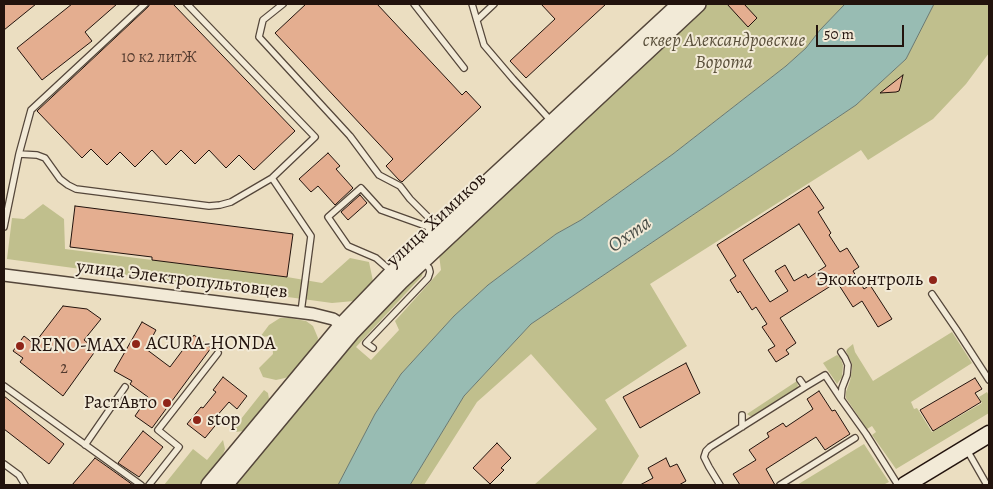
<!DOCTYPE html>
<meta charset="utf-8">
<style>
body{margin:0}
#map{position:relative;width:993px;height:489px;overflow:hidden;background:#ebdec1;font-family:Alegreya,serif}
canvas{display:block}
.frame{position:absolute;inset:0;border:5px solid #22130d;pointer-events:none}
.scale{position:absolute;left:816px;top:25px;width:88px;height:22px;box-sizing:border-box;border:2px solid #22130d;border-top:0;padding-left:6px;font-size:15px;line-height:18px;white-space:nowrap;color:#22130d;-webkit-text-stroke:4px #f2ead7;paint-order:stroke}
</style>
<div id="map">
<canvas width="993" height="489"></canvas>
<div class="frame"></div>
<div class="scale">50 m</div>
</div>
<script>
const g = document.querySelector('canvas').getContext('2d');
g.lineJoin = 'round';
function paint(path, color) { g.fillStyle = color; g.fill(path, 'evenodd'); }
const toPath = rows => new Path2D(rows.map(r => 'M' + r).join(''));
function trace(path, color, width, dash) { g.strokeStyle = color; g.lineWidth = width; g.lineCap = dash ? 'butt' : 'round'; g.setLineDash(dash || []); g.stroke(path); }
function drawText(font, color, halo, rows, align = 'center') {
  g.font = font + ' Alegreya,serif'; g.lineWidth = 4; g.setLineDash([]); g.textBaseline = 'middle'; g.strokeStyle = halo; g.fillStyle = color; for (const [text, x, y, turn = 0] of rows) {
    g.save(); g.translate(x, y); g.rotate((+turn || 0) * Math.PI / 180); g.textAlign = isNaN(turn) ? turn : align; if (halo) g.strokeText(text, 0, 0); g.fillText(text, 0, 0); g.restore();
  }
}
const green = toPath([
 [706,4,845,4,820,30,806,48,786,66,673,154,581,220,556,234,488,285,454,316,401,374,375,414,338,485,233,485,351,343,422,268,423,271,422,276,356,347,371,360,399,330,395,321,441,270,439,255],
 [934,4,989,4,989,53,966,84,933,119,868,160,861,150,650,284,687,346,605,400,639,456,621,485,534,485,597,429,531,354,477,402,424,485,410,485,464,396,531,324,856,105,906,59],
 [43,204,64,219,65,249,287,277,322,283,350,258,369,262,373,281,354,301,332,303,7,259,12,218,24,219],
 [280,318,289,318,306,321,313,326,318,338,317,344,292,375,285,378,276,380,263,377,259,368,273,354,272,336,260,337,269,325],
 [952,332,972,363,911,402,914,409,917,408,932,432,982,403,979,397,987,392,989,396,989,413,896,469,872,435,876,432,872,426,867,429,846,398,846,392,850,381,852,370,852,364,846,351,847,349,853,344,855,352,873,381],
 [837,355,840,357,843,365,842,377,837,384,823,363],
 [797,381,798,386,796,389,754,416,750,416,747,414],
 [264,390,268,393,269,399,243,431,236,432,233,429],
 [223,440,225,449,222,457,199,485,164,485,193,449,207,460],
 [864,444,889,482,883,485,797,485]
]);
const water = toPath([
 [845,4,934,4,906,59,856,105,531,324,464,396,410,485,338,485,375,414,401,374,454,316,488,285,556,234,581,220,673,154,786,66,806,48,820,30,845,4]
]);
const building = toPath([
 [4,4,36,4,4,30,4,4],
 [72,4,117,4,85,32,92,41,42,80,17,48,72,4],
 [150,4,173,4,295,131,254,170,239,155,226,168,209,150,195,164,181,150,166,165,152,150,135,167,120,152,107,165,91,149,82,158,37,111,148,7,150,4],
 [306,4,377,4,462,95,466,91,481,107,402,182,399,180,386,166,393,159,275,33,306,4],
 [541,4,606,4,526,78,510,61,555,19,541,4],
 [727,4,744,4,757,18,748,27,727,4],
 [903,75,900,88,899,91,896,92,880,93,903,75],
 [328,153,340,166,336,169,353,188,335,205,318,186,311,192,299,179,328,153],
 [809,186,824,208,818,212,831,233,829,235,840,252,847,248,859,267,853,271,864,289,870,285,892,319,878,327,862,301,853,307,837,282,780,318,796,343,786,350,789,354,776,362,768,350,775,346,762,327,767,324,756,307,752,310,740,291,738,293,730,280,736,276,717,245,809,186],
 [799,224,826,266,808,278,806,274,794,281,785,265,775,271,788,291,770,302,743,260,799,224],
 [360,195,367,203,348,220,341,212,360,195],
 [75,206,293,234,287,277,152,260,152,257,70,247,75,206],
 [63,306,87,309,101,319,84,340,96,350,63,396,20,362,23,358,13,351,24,336,34,344,63,306],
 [142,322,156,330,146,349,170,367,194,335,211,348,152,428,135,416,148,397,130,384,132,381,114,371,142,322],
 [686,363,700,393,640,428,623,397,686,363],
 [223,377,247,396,237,409,229,402,215,418,219,421,205,438,187,424,201,407,203,408,216,392,213,390,223,377],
 [975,378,982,389,975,393,981,402,933,431,920,410,975,378],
 [819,391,832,411,835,410,850,434,825,450,816,437,766,469,775,485,740,485,733,474,756,460,749,450,769,437,767,433,783,423,786,427,813,409,807,399,819,391],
 [4,396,64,444,49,464,4,429,4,396],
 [143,431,163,447,139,477,118,463,143,431],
 [497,443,511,458,501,468,504,470,490,484,473,468,497,443],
 [95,458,112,470,133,485,72,485,95,458],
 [666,458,670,467,677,464,686,481,679,485,640,485,653,478,648,468,666,458]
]);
const service = toPath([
 [283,4,263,20,259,37,350,136,379,175,400,186,410,199,438,227],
 [414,4,464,68],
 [472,4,484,45,513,79,552,122],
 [477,20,494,4],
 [19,154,37,155,45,158,60,179,68,185,76,189,209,206,220,205,231,202,272,178,315,137,187,4],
 [272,178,311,236,301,312],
 [4,227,19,154,31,110,145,4],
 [392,272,376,258,348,246,328,217,361,188,381,210,434,229],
 [932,294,956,329,989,380],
 [373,348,366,343,428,278,430,272,429,268,423,262],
 [841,352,845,358,848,365,847,375,842,388,841,399,866,434,898,485],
 [800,380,805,387,825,375,841,399],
 [4,386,141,485],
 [742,427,742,415],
 [85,445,125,387],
 [967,450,987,485],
 [4,464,19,475,25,485],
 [149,485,179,447,158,430,218,353],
 [720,485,709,467,704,457,706,451,710,447,805,387],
 [780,485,855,438]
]);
const minor = toPath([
 [4,275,313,314,333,319,348,329]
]);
const tertiary = toPath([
 [209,485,342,325,392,273,438,228,680,4],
 [225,485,352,332,400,282,698,4]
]);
const secondary = toPath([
 [905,485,989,434]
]);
const markers = [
 [933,280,5,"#8f2418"],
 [136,344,5,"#8f2418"],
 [20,346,5,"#8f2418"],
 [167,403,5,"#8f2418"],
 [197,420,5,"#8f2418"]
];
const numberNames = [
 ["10 к2 литЖ",159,58],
 ["2",64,369]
];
const parkNames = [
 ["сквер Александровские",724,41],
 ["Ворота",724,63]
];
const streetNames = [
 ["улица Химиков",437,220,-43],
 ["улица Электропультовцев",182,280,7]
];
const poiNames = [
 ["Экоконтроль",923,280,"right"],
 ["ACURA-HONDA",146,344],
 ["RENO-MAX",30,346],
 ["РастАвто",157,403,"right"],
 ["stop",207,420]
];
const waterNames = [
 ["Охта",630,235,-35]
];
paint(green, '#c0bf8d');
paint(water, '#98bcb3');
trace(water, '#697871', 1);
paint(building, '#e4ae90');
trace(building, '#22130d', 1);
trace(service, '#54463a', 8);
trace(minor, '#54463a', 14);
trace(tertiary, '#54463a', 18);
trace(secondary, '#22130d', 19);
trace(service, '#f2ead7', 5.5);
trace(minor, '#f2ead7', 11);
trace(tertiary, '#f2ead7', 15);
trace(secondary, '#f2ead7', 16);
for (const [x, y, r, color] of markers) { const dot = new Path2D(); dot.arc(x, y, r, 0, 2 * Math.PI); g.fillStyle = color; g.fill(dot); trace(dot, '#f2ead7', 2); }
drawText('16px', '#523a2e', null, numberNames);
drawText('italic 19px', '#594f3a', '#f2ead7', parkNames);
drawText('19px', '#22130d', '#f2ead7', streetNames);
drawText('19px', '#22130d', '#f2ead7', poiNames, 'left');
drawText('italic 20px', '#4b4e47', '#f2ead7', waterNames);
</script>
